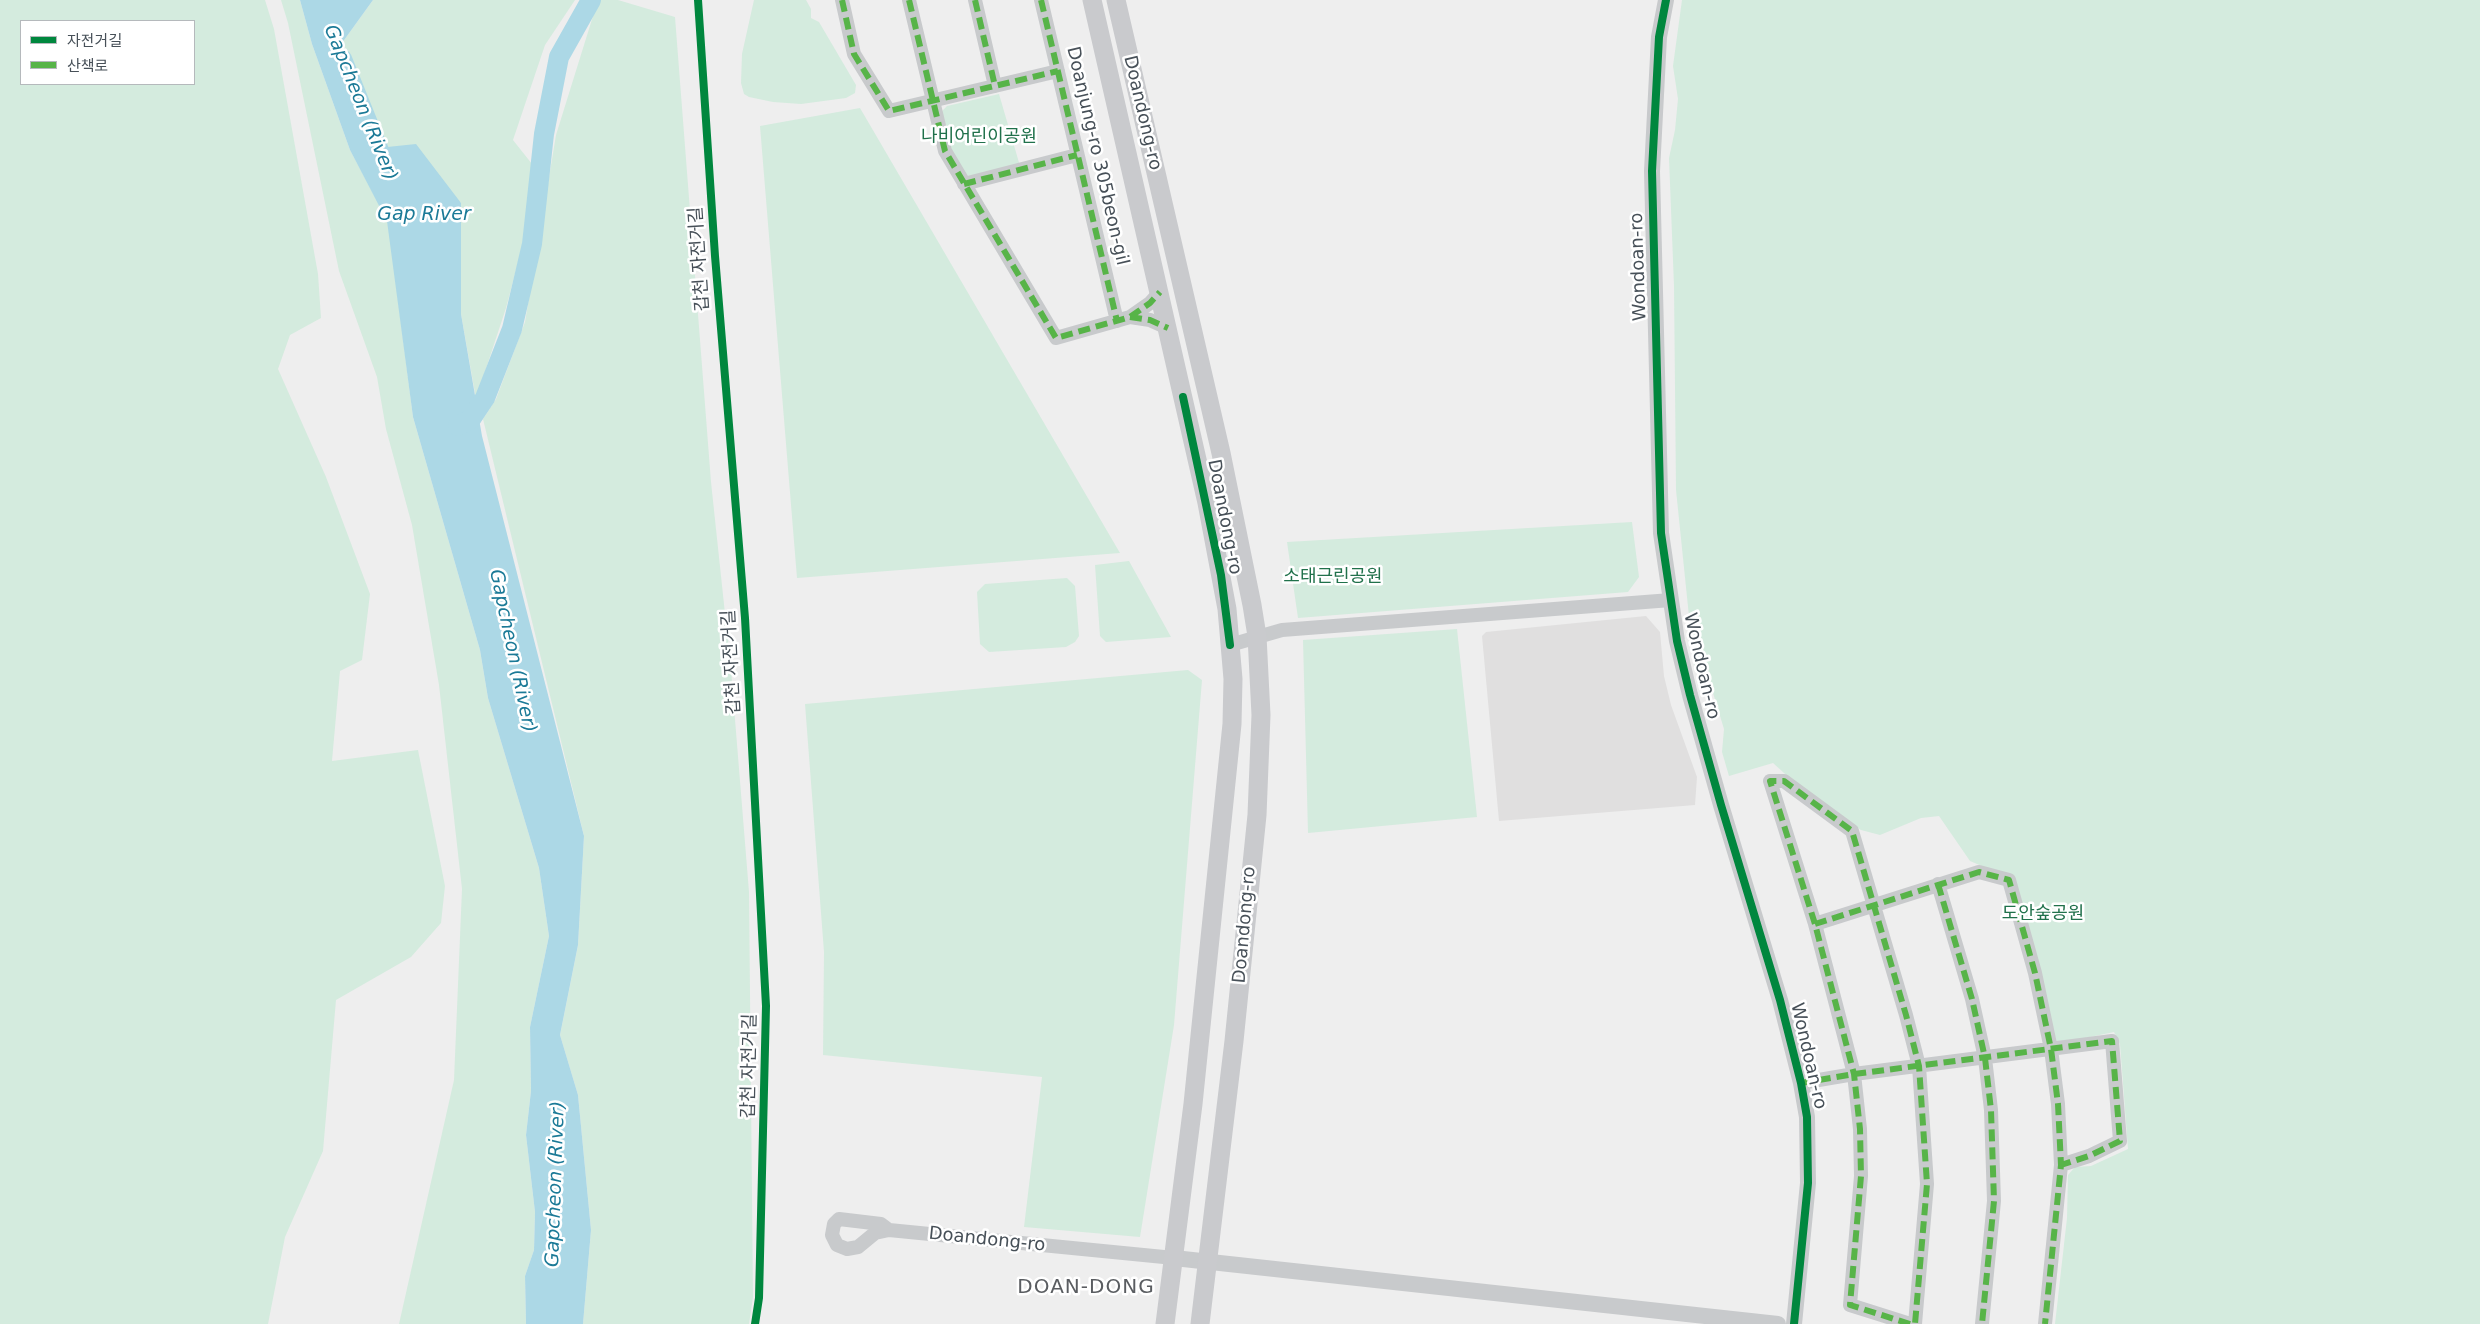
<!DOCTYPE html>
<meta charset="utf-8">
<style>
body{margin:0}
#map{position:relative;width:2480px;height:1324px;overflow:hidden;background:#eee;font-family:"DejaVu Sans","Noto Sans KR",sans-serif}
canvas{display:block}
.legend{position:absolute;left:20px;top:20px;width:175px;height:65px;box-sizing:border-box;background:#fff;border:1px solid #b5b9bc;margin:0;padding:6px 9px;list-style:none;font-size:15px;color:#475058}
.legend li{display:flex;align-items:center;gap:10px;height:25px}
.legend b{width:25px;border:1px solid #b5b9bc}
</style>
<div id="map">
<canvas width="2480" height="1324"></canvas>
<ul class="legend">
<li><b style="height:6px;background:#00873e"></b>자전거길</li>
<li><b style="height:6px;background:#57b448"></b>산책로</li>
</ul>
</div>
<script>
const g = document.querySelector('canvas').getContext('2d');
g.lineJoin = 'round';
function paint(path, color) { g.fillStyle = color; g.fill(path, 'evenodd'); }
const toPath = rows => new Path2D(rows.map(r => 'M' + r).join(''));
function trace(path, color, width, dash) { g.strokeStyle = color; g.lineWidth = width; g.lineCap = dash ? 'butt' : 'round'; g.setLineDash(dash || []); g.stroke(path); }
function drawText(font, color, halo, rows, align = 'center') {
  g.font = font + ' "DejaVu Sans","Noto Sans KR",sans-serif'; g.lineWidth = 5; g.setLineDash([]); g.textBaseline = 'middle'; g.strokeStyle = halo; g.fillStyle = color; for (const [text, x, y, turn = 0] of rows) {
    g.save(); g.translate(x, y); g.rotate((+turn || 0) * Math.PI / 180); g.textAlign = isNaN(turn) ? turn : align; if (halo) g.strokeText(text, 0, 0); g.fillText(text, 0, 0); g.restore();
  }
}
const education = toPath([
 [1646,616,1660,632,1664,676,1671,705,1697,777,1695,805,1499,821,1482,636,1486,632]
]);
const green = toPath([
 [0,0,265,0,274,29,318,274,321,318,290,335,278,369,326,477,370,594,362,660,340,671,332,761,418,750,445,886,441,923,411,957,336,1000,323,1151,285,1237,268,1324,0,1324],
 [21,21,194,21,194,84,21,84],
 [281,0,300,0,312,44,350,150,388,221,413,417,480,650,488,698,539,868,549,936,530,1027,531,1091,526,1135,535,1212,534,1250,525,1276,526,1324,399,1324,454,1080,462,889,439,685,412,525,386,429,377,377,339,271,288,23],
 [373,0,575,0,545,45,513,140,532,164,530,217,506,308,476,399,461,314,461,203,369,149,342,43],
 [598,0,618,0,675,17,711,482,731,670,749,892,753,1297,749,1324,583,1324,591,1230,578,1095,560,1035,578,945,584,836,483,419,496,399,525,322,556,135],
 [754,0,806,0,811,9,811,18,819,22,856,85,855,93,846,98,801,104,773,102,749,97,744,94,741,83,742,54],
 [1682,0,2480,0,2480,1324,2055,1324,2067,1218,2068,1175,2075,1167,2091,1166,2128,1149,2120,1044,2114,1032,2057,1044,2010,878,1970,861,1939,816,1921,818,1880,835,1861,830,1817,803,1773,763,1729,776,1722,752,1724,729,1713,693,1694,665,1676,490,1674,286,1669,158,1675,130,1678,99,1673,66],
 [999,94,1020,166,971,177,964,174,949,149,941,112,947,106],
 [860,108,1120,553,797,578,760,126],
 [1632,522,1639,577,1628,592,1298,618,1287,542],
 [1129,561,1171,637,1106,642,1100,636,1095,565],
 [1067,578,1075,586,1079,636,1075,642,1066,647,989,652,980,644,977,592,985,584],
 [1457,629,1477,817,1308,833,1303,640],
 [1188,670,1202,680,1174,1025,1140,1237,1024,1227,1042,1077,823,1055,824,952,805,704]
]);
const water = toPath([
 [300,0,373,0,342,43,368,149,416,144,461,203,461,314,482,436,584,836,578,945,560,1035,578,1095,591,1230,583,1324,526,1324,525,1276,534,1250,535,1212,526,1135,531,1091,530,1027,549,936,539,868,488,698,480,650,413,417,387,221,350,150,312,44]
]);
const river = toPath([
 [342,59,388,173],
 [458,426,471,419,485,398,512,329,532,244,544,134,559,57,591,0]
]);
const minor = toPath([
 [842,0,854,54,889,111,1058,71],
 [909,0,945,151,1056,338,1130,317,1150,303,1160,292],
 [975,0,995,86],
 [1041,0,1117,321],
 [964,184,1077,155],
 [1130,317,1150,320,1168,328],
 [1230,645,1282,630,1671,600],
 [1938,884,1972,999,1985,1058,1991,1110,1994,1201,1982,1324],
 [1815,924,1979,872,2009,880,2035,973,2051,1049,2058,1104,2061,1165,2045,1324],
 [1801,1083,1854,1074,2112,1041,2120,1141,2089,1156,2061,1165],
 [889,1230,881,1224,839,1219,834,1224,832,1235,837,1245,847,1249,858,1247,875,1233,889,1230,1174,1258],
 [1910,1324,1850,1305,1861,1176,1860,1129,1854,1074,1815,924,1770,781,1784,781,1852,831,1906,1015,1919,1066,1927,1184,1915,1324]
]);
const tertiary = toPath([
 [1666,0,1659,37,1652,171,1661,533,1677,641,1690,695,1721,805,1780,1000,1801,1083,1807,1117,1808,1183,1794,1324],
 [1174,1258,1778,1324]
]);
const secondary = toPath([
 [1092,0,1207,503,1227,609,1233,679,1232,724,1193,1104,1165,1324],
 [1116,0,1221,453,1252,605,1257,636,1261,715,1257,815,1234,1041,1200,1324]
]);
const quiet = toPath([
 [842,0,854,54,889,111,1058,71],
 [909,0,945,151,1056,338,1130,317,1150,303,1160,292],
 [975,0,995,86],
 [1041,0,1117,321],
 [964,184,1077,155],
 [1130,317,1150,320,1168,328],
 [1938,884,1972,999,1985,1058,1991,1110,1994,1201,1982,1324],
 [1815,924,1979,872,2009,880,2035,973,2051,1049,2058,1104,2061,1165,2045,1324],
 [1801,1083,1854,1074,2112,1041,2120,1141,2089,1156,2061,1165],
 [1910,1324,1850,1305,1861,1176,1860,1129,1854,1074,1815,924,1770,781,1784,781,1852,831,1906,1015,1919,1066,1927,1184,1915,1324]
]);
const cycleway = toPath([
 [698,0,715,256,745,618,766,1006,759,1298,755,1324],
 [1666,0,1659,37,1652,171,1661,533,1677,641,1690,695,1721,805,1780,1000,1801,1083,1807,1117,1808,1183,1794,1324],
 [1183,397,1221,575,1230,645]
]);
const streetNames = [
 ["Doandong-ro",1142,113,77],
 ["Doanjung-ro 305beon-gil",1097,156,77],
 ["갑천 자전거길",700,259,-94],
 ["Wondoan-ro",1639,267,-92],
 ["Doandong-ro",1224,517,79],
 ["갑천 자전거길",732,662,-93],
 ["Wondoan-ro",1701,666,77],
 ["Doandong-ro",1245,925,-85],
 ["Wondoan-ro",1808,1056,77],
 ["갑천 자전거길",750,1066,-89],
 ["Doandong-ro",987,1240,6]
];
const parkNames = [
 ["나비어린이공원",979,137],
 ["소태근린공원",1333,577],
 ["도안숲공원",2043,914]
];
const waterNames = [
 ["Gapcheon (River)",360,103,68],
 ["Gap River",424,215],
 ["Gapcheon (River)",512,651,78],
 ["Gapcheon (River)",556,1184,-88]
];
const quarterNames = [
 ["DOAN-DONG",1086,1288]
];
paint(education, '#e0dfdf');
paint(green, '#d4ebde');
paint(water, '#acd8e6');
trace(river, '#acd8e6', 20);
trace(minor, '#c8cacc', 14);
trace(tertiary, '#c8cacc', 16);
trace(secondary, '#c9cacd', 19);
trace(quiet, '#57b448', 6, [12, 6]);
trace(cycleway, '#00873e', 8);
drawText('18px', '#475058', '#fff', streetNames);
drawText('18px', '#20714b', '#fff', parkNames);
drawText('italic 19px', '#1b7a97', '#fff', waterNames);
g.letterSpacing = '1px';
drawText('20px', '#5a5d61', '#fff', quarterNames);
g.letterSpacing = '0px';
</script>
